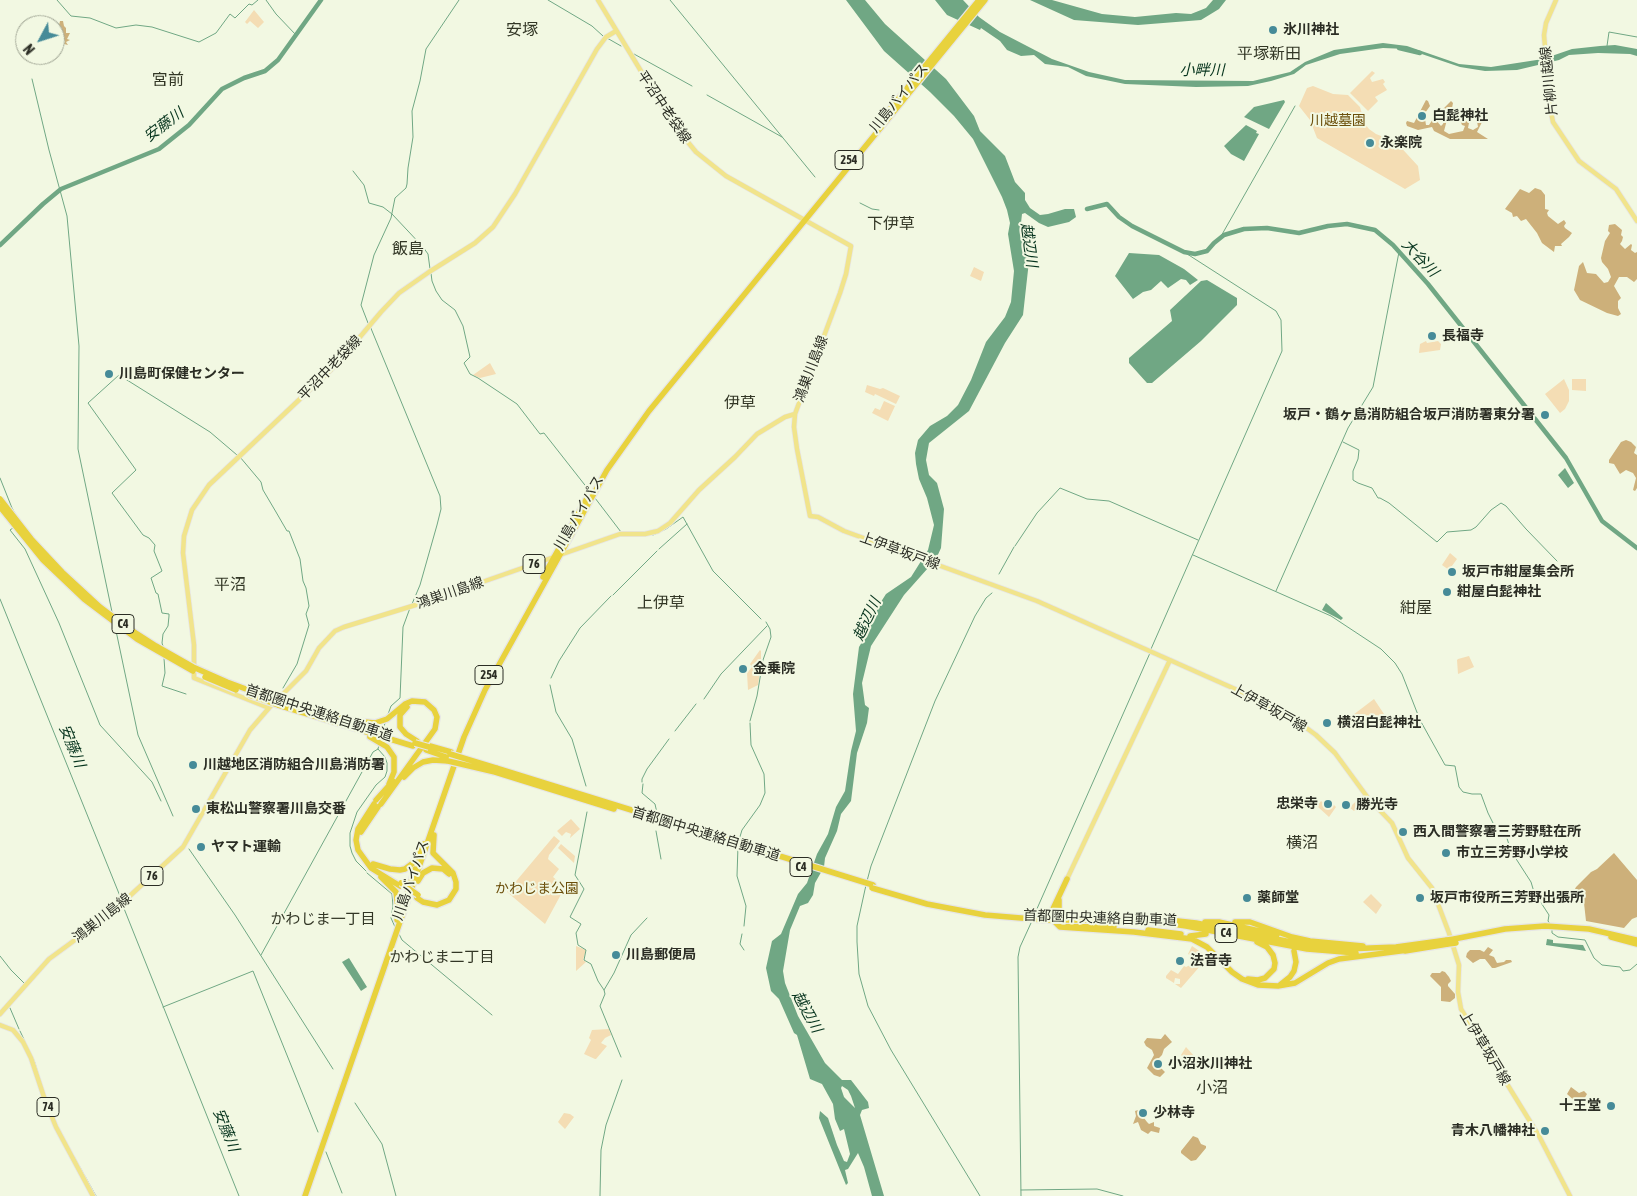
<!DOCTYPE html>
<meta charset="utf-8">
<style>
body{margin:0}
#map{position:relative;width:1637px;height:1196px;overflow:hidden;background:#f2f8e2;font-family:"Asap Condensed",sans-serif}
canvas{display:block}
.north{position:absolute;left:15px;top:15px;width:50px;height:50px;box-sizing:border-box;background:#f2f8e2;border:1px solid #a2a796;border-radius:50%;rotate:230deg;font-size:14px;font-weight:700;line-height:20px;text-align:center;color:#2b2d24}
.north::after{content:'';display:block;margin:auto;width:18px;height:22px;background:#468b98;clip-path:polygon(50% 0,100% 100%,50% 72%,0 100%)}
</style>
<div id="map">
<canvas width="1637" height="1196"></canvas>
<div class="north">N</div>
</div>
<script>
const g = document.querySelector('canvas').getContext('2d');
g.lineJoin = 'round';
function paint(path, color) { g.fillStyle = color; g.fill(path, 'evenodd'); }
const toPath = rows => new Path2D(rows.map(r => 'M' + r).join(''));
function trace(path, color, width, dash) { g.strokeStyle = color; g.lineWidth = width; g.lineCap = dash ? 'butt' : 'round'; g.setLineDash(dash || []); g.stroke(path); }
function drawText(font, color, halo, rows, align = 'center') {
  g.font = font + ' "Asap Condensed","Noto Sans JP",sans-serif'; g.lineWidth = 4; g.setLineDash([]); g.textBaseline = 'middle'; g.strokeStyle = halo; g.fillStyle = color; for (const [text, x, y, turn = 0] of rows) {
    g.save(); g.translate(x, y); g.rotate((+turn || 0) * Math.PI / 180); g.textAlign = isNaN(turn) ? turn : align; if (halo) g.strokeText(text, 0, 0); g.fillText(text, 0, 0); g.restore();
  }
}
const green = toPath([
 [254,10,264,22,258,28,250,21,247,24,245,22],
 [1372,71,1375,73,1370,78,1372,82,1383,79,1385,82,1383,84,1387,90,1375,97,1378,101,1368,111,1350,93],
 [1313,86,1333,94,1348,95,1360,107,1365,124,1369,129,1376,134,1396,142,1418,166,1420,180,1405,189,1317,138,1310,120,1299,106,1307,88],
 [974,267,984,272,981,281,970,276],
 [1426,341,1427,343,1438,341,1441,344,1440,350,1419,353,1420,344],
 [490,363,496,374,480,378,473,375],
 [1564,379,1569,390,1569,401,1565,409,1560,413,1545,394],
 [1572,379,1586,379,1586,391,1572,390],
 [867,385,880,389,883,388,900,396,896,404,875,394,874,396,865,392],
 [884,401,895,406,888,421,872,413,875,408,880,410],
 [1450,553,1457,559,1449,570,1442,565],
 [760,650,761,651,761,664,758,685,748,690,747,673,752,667,750,664],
 [1469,656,1474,667,1458,674,1457,660,1458,659],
 [1374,699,1386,717,1368,728,1362,720,1353,715],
 [1364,794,1367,798,1354,811,1350,808,1352,805],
 [1321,801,1329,808,1333,804,1336,807,1329,817,1317,806],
 [571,819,580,829,570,838,571,834,566,832,562,836,557,831],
 [554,836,560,841,549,855,548,859,559,869,553,877,565,887,545,924,507,892],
 [561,844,575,856,574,863,558,848],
 [1371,894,1382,905,1376,914,1363,902],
 [576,946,586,950,583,960,586,962,576,971],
 [1192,946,1208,957,1181,988,1175,984,1180,984,1180,979,1175,978,1174,983,1166,978,1166,976,1171,970,1178,974,1184,966,1186,967,1192,964,1196,968,1198,965,1195,962,1197,959,1188,954],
 [609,1029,611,1035,605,1038,601,1043,607,1046,596,1059,595,1059,584,1054,591,1040,589,1038,592,1030],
 [1186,1047,1195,1057,1188,1062,1181,1055],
 [564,1113,570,1114,574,1117,565,1129,558,1122]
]);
const forest = toPath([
 [60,21,63,21,64,26,66,28,66,33,70,33,67,39,70,40,66,42,68,45,64,44,65,41,60,36,58,38,55,39,55,31,58,30],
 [1426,100,1428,101,1430,106,1425,113,1425,119,1426,125,1429,125,1433,119,1435,119,1441,126,1443,124,1447,114,1442,110,1451,101,1453,103,1451,113,1448,116,1444,131,1449,134,1463,131,1465,126,1462,125,1460,120,1463,119,1469,123,1468,128,1473,130,1478,127,1477,121,1479,115,1475,113,1476,112,1481,114,1487,123,1482,122,1477,132,1488,139,1450,139,1434,131,1432,127,1418,130,1407,126,1406,123,1407,121,1414,123],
 [1535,188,1541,190,1545,195,1545,209,1549,210,1547,213,1548,216,1558,224,1564,220,1566,223,1564,226,1565,228,1572,233,1569,237,1561,244,1562,246,1555,246,1554,252,1542,243,1537,233,1526,219,1521,221,1517,216,1513,217,1512,213,1505,209,1520,189,1529,193],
 [1615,224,1622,230,1621,235,1623,237,1622,241,1620,244,1625,249,1631,244,1632,245,1631,250,1635,253,1637,252,1637,279,1634,282,1627,277,1619,277,1614,286,1621,298,1618,301,1618,308,1621,314,1618,316,1607,313,1580,300,1574,290,1579,266,1583,262,1587,273,1596,274,1604,283,1608,282,1611,277,1608,269,1602,262,1601,258,1605,241,1610,233,1608,231,1609,225],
 [1626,440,1631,442,1636,447,1634,453,1637,455,1637,488,1635,491,1633,490,1636,478,1633,473,1626,470,1620,474,1614,464,1609,463,1609,460,1621,442],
 [1614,853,1637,880,1637,917,1632,919,1624,928,1586,921,1584,903,1575,889,1576,887,1591,872,1597,869],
 [1488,947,1493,950,1489,955,1494,957,1497,963,1504,962,1506,960,1511,960,1512,962,1495,968,1492,968,1485,959,1480,959,1473,963,1466,957,1467,953,1470,950,1480,950,1484,952],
 [1442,971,1445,972,1449,977,1451,981,1448,984,1448,986,1455,994,1455,998,1450,1002,1441,1001,1441,987,1430,976,1432,973,1440,973],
 [1165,1034,1172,1042,1164,1049,1162,1055,1155,1062,1154,1066,1157,1067,1161,1065,1160,1067,1165,1072,1160,1077,1154,1075,1147,1068,1154,1055,1152,1050,1146,1046,1144,1042,1147,1038,1161,1039],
 [1571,1087,1579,1093,1584,1091,1587,1094,1582,1103,1577,1103,1567,1094],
 [1138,1110,1144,1115,1144,1118,1147,1122,1149,1124,1154,1122,1154,1126,1160,1128,1159,1133,1151,1131,1148,1134,1141,1130,1138,1122,1133,1124,1136,1116,1135,1111],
 [1193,1136,1198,1138,1201,1144,1206,1146,1206,1148,1196,1160,1191,1161,1181,1153,1181,1151]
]);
const water = toPath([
 [846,0,865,0,885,24,946,79,974,116,980,131,1005,156,1015,182,1025,193,1025,200,1030,208,1040,215,1048,214,1065,209,1074,209,1076,217,1069,222,1048,227,1039,223,1025,213,1022,214,1021,223,1023,241,1029,261,1023,315,1005,343,969,411,929,443,926,460,929,475,937,483,944,509,941,548,936,559,904,595,871,646,862,683,865,705,869,708,867,723,857,753,851,801,841,814,837,831,825,858,824,867,815,883,813,895,808,903,800,906,790,930,783,971,785,983,798,1016,825,1063,842,1080,851,1080,868,1102,869,1108,862,1110,860,1115,884,1196,872,1196,864,1167,858,1153,848,1169,845,1170,848,1183,846,1185,819,1118,820,1111,828,1118,837,1145,844,1161,847,1162,850,1154,844,1129,840,1131,835,1119,833,1104,822,1084,810,1079,797,1035,794,1033,779,999,771,991,766,968,772,941,781,934,798,894,807,883,817,854,828,834,836,807,845,791,851,751,856,731,853,694,859,647,868,632,879,605,886,594,911,577,928,550,934,525,927,498,919,479,916,464,915,453,918,440,930,426,947,416,958,405,971,380,986,342,1005,317,1011,302,1014,271,1008,234,1010,223,1007,210,1002,197,973,139,954,116,930,92,884,51],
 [842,1086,848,1090,851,1096,855,1108,844,1097,841,1088],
 [935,0,963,0,979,17,1000,32,1052,59,1089,72,1125,80,1253,81,1290,72,1305,62,1334,50,1383,43,1407,46,1459,64,1491,67,1543,59,1572,49,1600,46,1615,45,1637,49,1637,56,1630,54,1598,53,1569,55,1559,60,1517,70,1485,71,1460,67,1407,49,1383,48,1340,54,1306,65,1294,74,1271,81,1248,86,1196,87,1125,84,1086,76,1068,67,1045,64,1034,55,1021,56,1007,50,1000,41,981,28,980,30,947,15],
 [1030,0,1052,0,1102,14,1135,17,1176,13,1191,14,1206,8,1213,0,1226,0,1219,9,1201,20,1138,25,1074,20],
 [1284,100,1285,102,1269,129,1244,117,1254,107],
 [1246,125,1257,131,1256,133,1259,134,1244,161,1231,154,1224,146],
 [1129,253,1159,255,1184,269,1198,280,1190,285,1186,280,1181,279,1168,288,1161,281,1151,290,1143,292,1133,299,1115,276],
 [1207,280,1237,298,1237,305,1201,341,1152,383,1147,383,1129,363,1129,358,1172,321,1170,310,1201,281],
 [1565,468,1574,483,1568,488,1558,475],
 [1326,603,1343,618,1341,620,1322,610],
 [1547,939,1553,940,1553,943,1583,945,1586,951,1546,945],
 [349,958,367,987,361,991,342,962]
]);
const stream = toPath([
 [57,0,71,16,90,18,116,28,136,25,152,27,199,42,216,33,230,14,235,18,249,4,252,5,258,0],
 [266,0,276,14,296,35],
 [548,0,592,26,603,36],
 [670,0,815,177],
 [607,38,621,46],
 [1607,46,1609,32,1637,37],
 [634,54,692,86],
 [32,79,49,150,67,216,79,346,78,449,112,612],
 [707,95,782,137],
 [353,171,364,185,369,203,383,207,392,214,423,247,428,254,430,269],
 [860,203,872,209,879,210],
 [1220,238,1295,106],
 [431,273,432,281,436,291,442,300,455,310,463,326,470,357,464,363,470,374,478,378,517,404,540,434,544,433,588,489],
 [368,323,361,305,374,255,391,218,395,198,406,188,407,184,408,168,413,137,412,111,420,81,426,49,459,0],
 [370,326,440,496,441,509,437,525,420,585,412,604],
 [1343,442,1359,450,1358,459,1353,471,1353,480,1358,483,1372,488,1378,498,1380,498,1389,503,1437,542,1447,532,1471,530,1476,527,1491,510,1501,503,1506,506,1526,529,1557,561],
 [240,457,261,482,263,490,276,512,287,531,289,531,300,559,303,581,306,588,309,606,306,614,309,625,297,664,283,688],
 [0,478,12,508,20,522],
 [595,498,621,532,647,532],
 [13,528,10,530,25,549,59,623,100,725,152,782,161,801],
 [653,535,666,529,683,517,713,571,761,619],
 [1015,546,1037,513,1060,488,1087,499,1109,501,1198,540],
 [659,549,687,524],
 [1193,555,1331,616,1381,649,1395,663,1402,674,1420,720,1445,765,1455,766,1459,787,1463,792,1472,794,1481,794,1488,813,1494,825,1496,827,1500,826,1501,831,1505,832,1511,851,1531,882,1534,892,1549,915,1548,921,1551,925],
 [999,574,1014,547],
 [1276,591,1348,428,1373,387,1399,252],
 [613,595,657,551],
 [0,599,122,901],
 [115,626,138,735,173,816],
 [164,649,162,643,163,634,168,626,169,616,169,614,162,613,158,594,156,593,151,578,162,571,154,551,155,545,149,538,143,535,112,493,136,470,88,403,119,375,210,432,237,455],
 [1151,649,1282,351,1281,320,1276,311,1184,252],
 [164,658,165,673,162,686,186,694],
 [551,678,559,661,580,628,611,596],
 [550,685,556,712,572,739,586,786],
 [704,699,721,674,767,626],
 [387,717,391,706,400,698,403,627,410,608],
 [750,721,757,696,763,660,771,637,770,629,766,622],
 [675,731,696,704],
 [382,734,385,723],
 [642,782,642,779,647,769,669,739],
 [643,784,642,793,655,804,657,813],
 [587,812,575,875,584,889,570,917,581,924,576,933,578,945,586,950,584,960,591,964,598,981,604,990],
 [656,831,661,859],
 [739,840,742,830,760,805,765,793,764,774,751,745,750,723],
 [738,846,737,876,746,906,744,926],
 [189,849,235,915,333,1069],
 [366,871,356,861,352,853,350,846,350,833,357,812,376,785,385,777,387,771,387,763,385,757,378,749],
 [367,873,392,894,393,906,391,918,395,927],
 [867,881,871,866,935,701,975,616,986,598,992,593],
 [866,885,857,926,857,942,859,974,868,1006,891,1050,980,1196],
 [123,906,239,1196],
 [1036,911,1150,653],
 [1552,928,1552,933,1558,937,1585,940,1594,958,1602,965,1620,967,1623,971,1630,970,1637,964],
 [398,932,402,940,492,1015],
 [742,934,740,944,744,950],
 [261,955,373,752,378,749,379,745],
 [0,956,11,970,24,983],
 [163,1007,253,971,318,1132],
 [10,1008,19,1029],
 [20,1031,31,1054],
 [621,1057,600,1006,605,994,604,990,614,973,631,935,647,918],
 [34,1060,39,1076],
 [355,1103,382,1144,396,1196],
 [71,1151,96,1196],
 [326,1152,342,1193],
 [1021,1190,1097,1189,1123,1196],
 [600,1196,601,1150,606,1125,622,1080],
 [1021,1196,1018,957,1020,947,1031,923]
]);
const river = toPath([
 [1399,48,1420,53],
 [1087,209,1107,204,1119,217,1132,226,1184,252,1195,254,1207,251,1214,243,1224,235,1244,229,1267,228,1299,233,1328,226,1347,224,1375,230,1393,245,1428,284,1566,458,1602,521,1637,548],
 [0,245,43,204,61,189,159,149,189,125,222,89,244,78,265,71,278,60,321,0]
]);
const major = toPath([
 [598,0,673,124,696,152,726,176,851,246,846,274,840,293,795,414,794,427,797,449,810,516,818,517,844,531,869,540,1037,601,1253,697,1301,724,1316,735,1335,753,1368,798,1392,823,1408,858,1432,888,1449,933,1459,965,1458,992,1461,1009,1539,1136,1570,1196],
 [1556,0,1546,23,1544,35,1550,107,1553,122,1579,161,1616,189,1637,221],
 [269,708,194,678,194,645,183,553,184,536,192,510,209,485,338,363,381,312,399,293,429,272,475,243,493,227,515,194,597,49,606,37,616,31],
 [1067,879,1170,660],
 [0,1014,49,959,109,915,183,847,250,730,269,708,306,671,319,648,335,631,344,627,422,603,620,534,645,534,658,531,670,523,699,490,735,457,757,434,785,417,795,414],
 [0,1025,13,1030,23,1042,31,1058,45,1100,56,1127,93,1196]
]);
const highway = toPath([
 [890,109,979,0],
 [543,577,587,498],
 [278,705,413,746],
 [407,707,400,715,400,727,406,734,417,741],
 [308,711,355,721,375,723,387,719,405,704,412,701,425,702,434,710,437,717,435,729,381,804],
 [352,724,379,732],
 [370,737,387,747,394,757,394,772,389,784],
 [430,746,451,752],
 [426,750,449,758],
 [496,768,873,885],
 [495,772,614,809],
 [404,777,413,768,423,762,433,760,448,761],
 [376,800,393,781],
 [374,804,358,829,356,840,358,850,371,868,400,886],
 [361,832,378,807],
 [373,864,390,869,400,870,405,869,413,863,424,844],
 [381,877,396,892,398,909,397,920],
 [1067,879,1052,911,1052,919,1060,927,1134,932,1192,939,1207,947,1232,972,1242,979,1258,985,1278,986,1295,983,1328,963,1339,959,1408,950],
 [418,881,423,873,432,868,443,869,449,874],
 [408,891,415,869],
 [417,898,423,902,437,905,449,900,456,889,456,882,453,873,433,853,434,835],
 [1059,900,1059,913,1067,922,1114,927],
 [1142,917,1196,923,1306,945,1345,949,1396,947,1447,940],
 [1105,920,1150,921,1186,926,1307,949,1356,953],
 [1205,922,1219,922,1277,935],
 [1235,922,1250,922,1292,937,1310,941,1363,946],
 [1148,930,1181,934],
 [1190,936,1206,934],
 [1611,937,1637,944],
 [1454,939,1505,929,1545,926,1589,929,1637,940],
 [1405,951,1448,944],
 [1248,979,1258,980,1265,978,1274,969,1275,963,1273,955,1267,947,1257,942],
 [1280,985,1290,977,1294,971,1296,962,1294,951],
 [305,1196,464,737,485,690,607,470,649,411,985,0]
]);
const highwayBridge = toPath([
 [0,499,32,540,62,572,100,607,125,626,156,646,193,667,227,682,281,702],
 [0,507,43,560,84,599,137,639,193,671],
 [205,677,236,690],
 [249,695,278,705],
 [415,743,429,747],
 [450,754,496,768],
 [448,761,495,772],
 [401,883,418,895],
 [872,888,927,904,985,915,1045,920,1105,920],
 [1447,940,1454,939],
 [1448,944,1456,943]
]);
const markers = [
 [1273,30,5,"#468b98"],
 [1422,116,5,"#468b98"],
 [1370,143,5,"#468b98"],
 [1432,336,5,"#468b98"],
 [109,374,5,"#468b98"],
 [1545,415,5,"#468b98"],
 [1452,572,5,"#468b98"],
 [1447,592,5,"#468b98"],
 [743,669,5,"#468b98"],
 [1327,723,5,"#468b98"],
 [193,765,5,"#468b98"],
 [1328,804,5,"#468b98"],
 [1346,805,5,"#468b98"],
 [196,809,5,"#468b98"],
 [1403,832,5,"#468b98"],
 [201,847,5,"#468b98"],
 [1446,853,5,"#468b98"],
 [1247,898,5,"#468b98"],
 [1420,898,5,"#468b98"],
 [616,955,5,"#468b98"],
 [1180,961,5,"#468b98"],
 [1158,1064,5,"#468b98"],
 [1611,1106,5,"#468b98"],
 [1143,1113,5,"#468b98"],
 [1545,1131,5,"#468b98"]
];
const shields = [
 [849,160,28],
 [534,564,22],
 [123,624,22],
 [489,675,28],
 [801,867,22],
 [152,876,22],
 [1226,933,22],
 [48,1107,22]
];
const shieldNames = [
 ["254",849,160],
 ["76",534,564],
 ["C4",123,624],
 ["254",489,675],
 ["C4",801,867],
 ["76",152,876],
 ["C4",1226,933],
 ["74",48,1107]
];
const poiNames = [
 ["氷川神社",1283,30],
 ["白髭神社",1432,116],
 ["永楽院",1380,143],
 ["長福寺",1442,336],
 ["川島町保健センター",119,374],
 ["坂戸・鶴ヶ島消防組合坂戸消防署東分署",1535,415,"right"],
 ["坂戸市紺屋集会所",1462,572],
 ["紺屋白髭神社",1457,592],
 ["金乗院",753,669],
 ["横沼白髭神社",1337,723],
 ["川越地区消防組合川島消防署",203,765],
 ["忠栄寺",1318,804,"right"],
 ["勝光寺",1356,805],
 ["東松山警察署川島交番",206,809],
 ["西入間警察署三芳野駐在所",1413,832],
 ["ヤマト運輸",211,847],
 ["市立三芳野小学校",1456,853],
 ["薬師堂",1257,898],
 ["坂戸市役所三芳野出張所",1430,898],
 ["川島郵便局",626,955],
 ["法音寺",1190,961],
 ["小沼氷川神社",1168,1064],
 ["十王堂",1601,1106,"right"],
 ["少林寺",1153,1113],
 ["青木八幡神社",1535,1131,"right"]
];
const streetNames = [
 ["片柳川越線",1549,81,-96],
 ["川島バイパス",899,98,-51],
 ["平沼中老袋線",664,107,56],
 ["平沼中老袋線",330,368,-46],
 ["鴻巣川島線",811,369,-69],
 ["川島バイパス",579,513,-60],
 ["上伊草坂戸線",900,551,20],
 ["鴻巣川島線",450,593,-19],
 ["上伊草坂戸線",1269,708,29],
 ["首都圏中央連絡自動車道",319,713,18],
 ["首都圏中央連絡自動車道",706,834,17],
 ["川島バイパス",411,880,-71],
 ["鴻巣川島線",102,918,-38],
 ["首都圏中央連絡自動車道",1100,918,2],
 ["上伊草坂戸線",1485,1048,59]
];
const parkNames = [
 ["川越墓園",1338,121],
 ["かわじま公園",537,889]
];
const waterNames = [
 ["小畔川",1202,70],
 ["安藤川",164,125,-37],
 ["越辺川",1029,245,82],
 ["大谷川",1420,258,46],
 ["越辺川",867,619,-65],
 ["安藤川",72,746,68],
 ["越辺川",807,1012,61],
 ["安藤川",226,1130,68]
];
const neighbourhoodNames = [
 ["かわじま一丁目",323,919],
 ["かわじま二丁目",442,957]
];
const quarterNames = [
 ["安塚",522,30],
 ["平塚新田",1269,54],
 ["宮前",168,80],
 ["下伊草",891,224],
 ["飯島",408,249],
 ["伊草",740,403],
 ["平沼",230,585],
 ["上伊草",661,603],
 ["紺屋",1416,608],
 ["横沼",1302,843],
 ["小沼",1212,1088]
];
paint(green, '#f4ddb4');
paint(forest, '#cdb07a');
paint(water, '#70a784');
trace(stream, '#70a784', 1);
trace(river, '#70a784', 4.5);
trace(major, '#e6e6e5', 6);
trace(highway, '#e6e6e5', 8);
trace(major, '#f1e48b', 4.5);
trace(highway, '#e8d23d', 5.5);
trace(highwayBridge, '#e6e6e5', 8, []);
trace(highwayBridge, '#e8d23d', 5.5);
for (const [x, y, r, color] of markers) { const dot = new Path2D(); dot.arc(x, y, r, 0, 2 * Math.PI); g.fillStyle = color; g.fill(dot); trace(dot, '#f2f8e2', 2); }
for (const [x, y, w] of shields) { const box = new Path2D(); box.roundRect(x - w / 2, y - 9.5, w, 19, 4); g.fillStyle = '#f2f8e2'; g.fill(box); trace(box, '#2b2d24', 1); }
drawText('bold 12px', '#2b2d24', null, shieldNames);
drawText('bold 14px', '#2b2d24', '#f2f8e2', poiNames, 'left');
drawText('14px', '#2b2d24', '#f2f8e2', streetNames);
drawText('14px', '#6b4e0a', '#f2f8e2', parkNames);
drawText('italic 15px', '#06341d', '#f2f8e2', waterNames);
drawText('15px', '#323625', '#f2f8e2', neighbourhoodNames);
drawText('16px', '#323625', '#f2f8e2', quarterNames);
</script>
